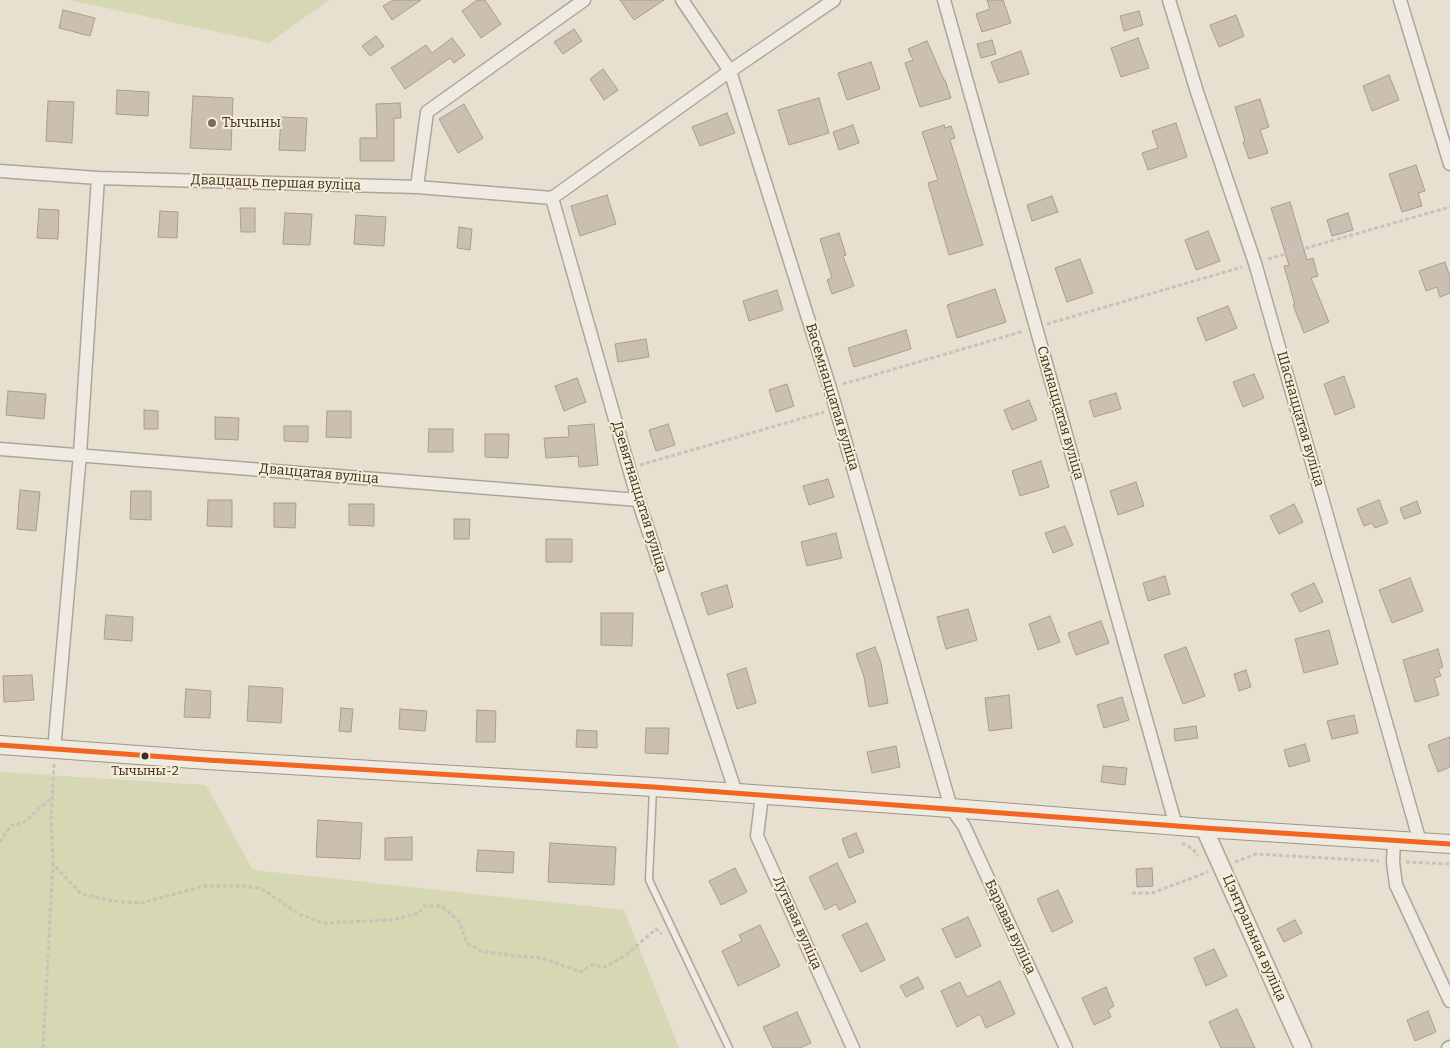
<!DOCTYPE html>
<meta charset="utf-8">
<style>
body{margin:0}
canvas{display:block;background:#e7e0d1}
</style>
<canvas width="1450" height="1048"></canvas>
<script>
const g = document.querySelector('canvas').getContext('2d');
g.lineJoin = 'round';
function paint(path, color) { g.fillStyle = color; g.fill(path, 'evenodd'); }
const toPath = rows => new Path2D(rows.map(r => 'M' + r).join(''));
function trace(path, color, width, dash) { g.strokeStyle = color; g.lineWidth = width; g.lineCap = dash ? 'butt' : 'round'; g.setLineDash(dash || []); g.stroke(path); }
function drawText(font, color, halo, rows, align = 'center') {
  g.font = font + ' Bitter,serif'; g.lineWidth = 4; g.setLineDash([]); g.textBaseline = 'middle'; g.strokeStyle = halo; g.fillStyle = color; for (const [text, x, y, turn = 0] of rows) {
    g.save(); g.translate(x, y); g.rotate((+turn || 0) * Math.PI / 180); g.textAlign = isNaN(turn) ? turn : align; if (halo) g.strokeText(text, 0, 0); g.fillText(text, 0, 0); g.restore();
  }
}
const green = toPath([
 [69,0,329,0,269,43],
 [0,772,206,785,253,870,624,910,679,1048,0,1048]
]);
const building = toPath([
 [393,0,421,0,392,20,383,6,393,0],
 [477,0,485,0,501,24,481,38,462,11,477,0],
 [620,0,664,0,634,20,620,0],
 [987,0,1003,0,1011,23,982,32,976,14,990,9,987,0],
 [63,10,95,18,90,36,59,28,63,10],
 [1139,11,1143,25,1124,31,1120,16,1139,11],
 [1236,15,1244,36,1219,47,1210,25,1236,15],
 [574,29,582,41,563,54,554,42,574,29],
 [376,36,384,46,370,56,362,46,376,36],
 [452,38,465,55,454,63,450,58,405,89,391,68,426,45,432,53,452,38],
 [1138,38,1149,68,1121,77,1111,48,1138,38],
 [992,40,996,54,981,58,977,44,992,40],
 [927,41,944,80,945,80,951,98,920,107,905,63,913,60,908,49,927,41],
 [1021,51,1029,74,999,83,991,62,1021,51],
 [871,62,880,89,847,100,838,73,871,62],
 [603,69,618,90,604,100,590,79,603,69],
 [1389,75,1399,100,1372,111,1363,86,1389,75],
 [117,90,149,92,148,116,116,114,117,90],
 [193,96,233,98,231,150,190,148,193,96],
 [819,98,829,133,789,145,778,110,819,98],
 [1260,99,1269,127,1260,130,1268,153,1249,159,1243,142,1245,141,1235,107,1260,99],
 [48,101,74,102,72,143,46,141,48,101],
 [400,103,401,118,394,118,394,161,360,161,360,138,377,138,376,104,400,103],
 [464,104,483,138,458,153,439,119,464,104],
 [727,113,735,133,700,146,692,127,727,113],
 [281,117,307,118,305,151,279,150,281,117],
 [1176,123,1187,157,1148,170,1142,153,1158,148,1152,131,1176,123],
 [853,125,859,143,839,150,833,132,853,125],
 [944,125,945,128,951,126,955,138,950,140,983,245,949,255,928,183,938,180,922,132,944,125],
 [1416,165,1425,191,1418,193,1422,206,1402,212,1389,174,1416,165],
 [607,195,616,224,580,236,571,206,607,195],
 [1052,196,1058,212,1032,221,1027,205,1052,196],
 [1290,202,1307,260,1313,258,1318,276,1311,278,1329,322,1304,333,1293,305,1295,305,1284,266,1289,265,1271,208,1290,202],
 [240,208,255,208,255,232,241,232,240,208],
 [39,209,59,210,58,239,37,238,39,209],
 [160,211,178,212,177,238,158,237,160,211],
 [285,213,312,214,310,245,283,244,285,213],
 [1348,213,1353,230,1332,236,1327,220,1348,213],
 [356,215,386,217,384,246,354,244,356,215],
 [459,227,472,229,470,250,457,248,459,227],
 [1208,231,1220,261,1196,270,1185,240,1208,231],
 [839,233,846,255,843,256,854,286,832,294,827,280,832,278,820,239,839,233],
 [1080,259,1093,293,1067,302,1055,268,1080,259],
 [1445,262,1450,277,1450,293,1440,297,1437,287,1426,291,1419,271,1445,262],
 [995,289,1006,322,957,338,947,305,995,289],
 [777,290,783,310,749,321,743,301,777,290],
 [1228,306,1237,328,1206,341,1197,318,1228,306],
 [906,330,911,349,854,367,848,348,906,330],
 [646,339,649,357,618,362,615,344,646,339],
 [1254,374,1264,398,1243,407,1233,382,1254,374],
 [1344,376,1355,407,1335,415,1324,384,1344,376],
 [577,378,586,402,564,411,555,386,577,378],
 [787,384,794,406,776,412,769,390,787,384],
 [8,391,46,394,44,419,6,415,8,391],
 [1116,393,1121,409,1094,417,1089,401,1116,393],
 [1029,400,1037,420,1012,430,1004,410,1029,400],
 [144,410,158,411,158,429,144,429,144,410],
 [327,411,351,411,351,438,326,437,327,411],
 [215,417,239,418,238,440,215,439,215,417],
 [594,424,598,465,579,467,578,456,546,458,544,438,569,437,568,426,594,424],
 [668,424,675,445,656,451,649,430,668,424],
 [284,426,308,426,308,442,284,441,284,426],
 [429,429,453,429,453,452,428,452,429,429],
 [485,434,509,434,508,458,485,457,485,434],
 [1041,461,1049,487,1020,496,1012,471,1041,461],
 [828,479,834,497,809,505,803,486,828,479],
 [1136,482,1144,506,1118,515,1110,491,1136,482],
 [20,490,40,492,36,531,17,529,20,490],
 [131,491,151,491,151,520,130,519,131,491],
 [208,500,232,500,232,527,207,526,208,500],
 [1379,500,1388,523,1375,528,1372,523,1364,526,1357,509,1379,500],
 [1417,501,1421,513,1404,519,1400,508,1417,501],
 [274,503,296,503,295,528,274,527,274,503],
 [349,504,374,504,374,526,349,525,349,504],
 [1294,504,1303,522,1279,534,1270,516,1294,504],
 [454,519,470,519,469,539,454,539,454,519],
 [1065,526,1073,545,1053,553,1045,533,1065,526],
 [836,533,842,558,807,566,801,542,836,533],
 [546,539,572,539,572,562,546,562,546,539],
 [1165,576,1170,594,1148,601,1143,583,1165,576],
 [1410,578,1423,611,1392,623,1379,590,1410,578],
 [1314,583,1323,602,1300,612,1291,594,1314,583],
 [727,585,733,607,708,615,701,593,727,585],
 [968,609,977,640,946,649,937,617,968,609],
 [601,613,633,613,632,646,601,645,601,613],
 [106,615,133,617,132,641,104,639,106,615],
 [1050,616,1060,642,1038,650,1029,624,1050,616],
 [1101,621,1109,643,1076,655,1068,633,1101,621],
 [1329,630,1338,664,1304,673,1295,639,1329,630],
 [875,647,881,663,888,703,869,707,864,677,856,654,875,647],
 [1186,647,1205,696,1183,704,1164,655,1186,647],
 [1438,649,1443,667,1438,669,1441,676,1434,678,1439,695,1415,702,1403,660,1438,649],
 [746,668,756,703,737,709,727,674,746,668],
 [1246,670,1251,687,1239,691,1234,674,1246,670],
 [32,675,34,700,4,702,3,676,32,675],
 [249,686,283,688,281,723,247,721,249,686],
 [186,689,211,691,210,718,184,717,186,689],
 [1009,695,1012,728,989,731,985,698,1009,695],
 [1122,697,1129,720,1104,728,1097,705,1122,697],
 [341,708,353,709,351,732,339,731,341,708],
 [400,709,427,711,425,731,399,729,400,709],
 [477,710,496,711,495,742,476,742,477,710],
 [1354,715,1358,733,1332,739,1327,721,1354,715],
 [1196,726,1198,738,1175,741,1174,729,1196,726],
 [646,728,669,728,668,754,645,753,646,728],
 [577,730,597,731,597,748,576,747,577,730],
 [1450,737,1450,767,1438,772,1428,745,1450,737],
 [1305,744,1310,761,1289,767,1284,750,1305,744],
 [896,746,900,767,872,773,867,752,896,746],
 [1103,766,1127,768,1125,785,1101,782,1103,766],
 [318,820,362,823,360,859,316,857,318,820],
 [856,833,864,852,849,858,842,839,856,833],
 [412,837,412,860,385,860,385,838,412,837],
 [550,843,616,847,614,885,548,882,550,843],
 [478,850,514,852,513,873,476,871,478,850],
 [837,863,856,902,839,910,836,904,825,910,809,877,837,863],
 [735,868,747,892,721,905,709,881,735,868],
 [1152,868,1153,886,1137,887,1136,869,1152,868],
 [1058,890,1073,922,1052,932,1037,899,1058,890],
 [968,917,981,946,956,958,942,929,968,917],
 [1295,920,1302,933,1284,942,1277,929,1295,920],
 [867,923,885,960,861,972,842,935,867,923],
 [760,925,780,966,738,986,722,951,742,941,739,935,760,925],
 [1214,949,1227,976,1206,986,1194,958,1214,949],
 [918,977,924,988,906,997,900,986,918,977],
 [1000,981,1015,1014,986,1028,980,1014,957,1027,941,991,960,982,967,997,1000,981],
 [1106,987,1114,1006,1108,1010,1111,1017,1094,1025,1082,998,1106,987],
 [1237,1009,1255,1048,1221,1048,1209,1022,1237,1009],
 [1428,1011,1436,1032,1415,1041,1407,1020,1428,1011],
 [797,1012,811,1043,800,1048,773,1048,763,1027,797,1012]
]);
const path = toPath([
 [1268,259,1450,207],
 [1047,324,1242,267],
 [843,384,1024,331],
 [640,465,824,412],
 [54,764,51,820,53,864,81,894,113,901,142,903,204,886,244,886,262,889,299,914,322,923,391,920,419,913,424,906,441,906,459,921,467,943,481,951,516,956,542,958,581,972,592,965,605,967,626,955,656,929,662,934],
 [0,842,11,825,22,824,52,797],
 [1182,843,1193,849,1198,856],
 [1235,862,1256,854,1379,861],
 [1406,862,1450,864],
 [1132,893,1152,893,1208,872],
 [43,1048,53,864]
]);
const service = toPath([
 [653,788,649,880,729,1048]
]);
const minor = toPath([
 [682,0,730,71,830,388,951,808,964,826,1066,1048],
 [944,0,1176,826],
 [1169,0,1197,92,1255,263,1420,842],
 [1400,0,1450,164],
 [0,171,98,178,417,187,552,198],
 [417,187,427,112,584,0],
 [552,198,638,500,736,793],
 [552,198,730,71,834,0],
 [0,449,638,500],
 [54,750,80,454,98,178],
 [762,795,757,836,853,1048],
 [1394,840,1393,862,1396,885,1450,1001],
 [1448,1048,1450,1047]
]);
const tertiary = toPath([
 [1204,828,1303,1048]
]);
const secondary = toPath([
 [0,745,207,760,653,787,951,808,1204,828,1450,844]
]);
const bus1 = toPath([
 [0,745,207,760,653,787,1204,828,1450,844]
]);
const markers = [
 [212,123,5,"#786c5e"],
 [145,756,4.5,"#3d2e20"]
];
const busNames = [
 ["Тычыны-2",145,771]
];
const poiNames = [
 ["Тычыны",222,123]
];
const streetNames = [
 ["Дваццаць першая вуліца",276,183,2],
 ["Васемнаццатая вуліца",832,397,73],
 ["Сямнаццатая вуліца",1060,413,74],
 ["Шаснаццатая вуліца",1300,419,74],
 ["Дваццатая вуліца",319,474,5],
 ["Дзевятнаццатая вуліца",639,497,73],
 ["Лугавая вуліца",797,923,66],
 ["Баравая вуліца",1010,927,65],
 ["Цэнтральная вуліца",1254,938,66]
];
paint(green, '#d6d7b3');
paint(building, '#cbbfb2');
trace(building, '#a89c90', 1);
trace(service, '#ada599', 9);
trace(minor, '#ada599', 15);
trace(tertiary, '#ada599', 19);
trace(secondary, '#9c958a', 20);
trace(path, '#c8c2b9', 3, [4, 2.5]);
trace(service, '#efebe3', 6);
trace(minor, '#efebe3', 12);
trace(tertiary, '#efebe3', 16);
trace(secondary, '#efebe3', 18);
trace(bus1, '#f26522', 5);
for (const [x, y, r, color] of markers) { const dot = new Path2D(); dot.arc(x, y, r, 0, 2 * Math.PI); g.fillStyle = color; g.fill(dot); trace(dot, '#f7eed8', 2); }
drawText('13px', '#3d2e20', '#f7eed8', busNames);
drawText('14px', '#3d2e20', '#f7eed8', poiNames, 'left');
drawText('14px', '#3d2e20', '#f7eed8', streetNames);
</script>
